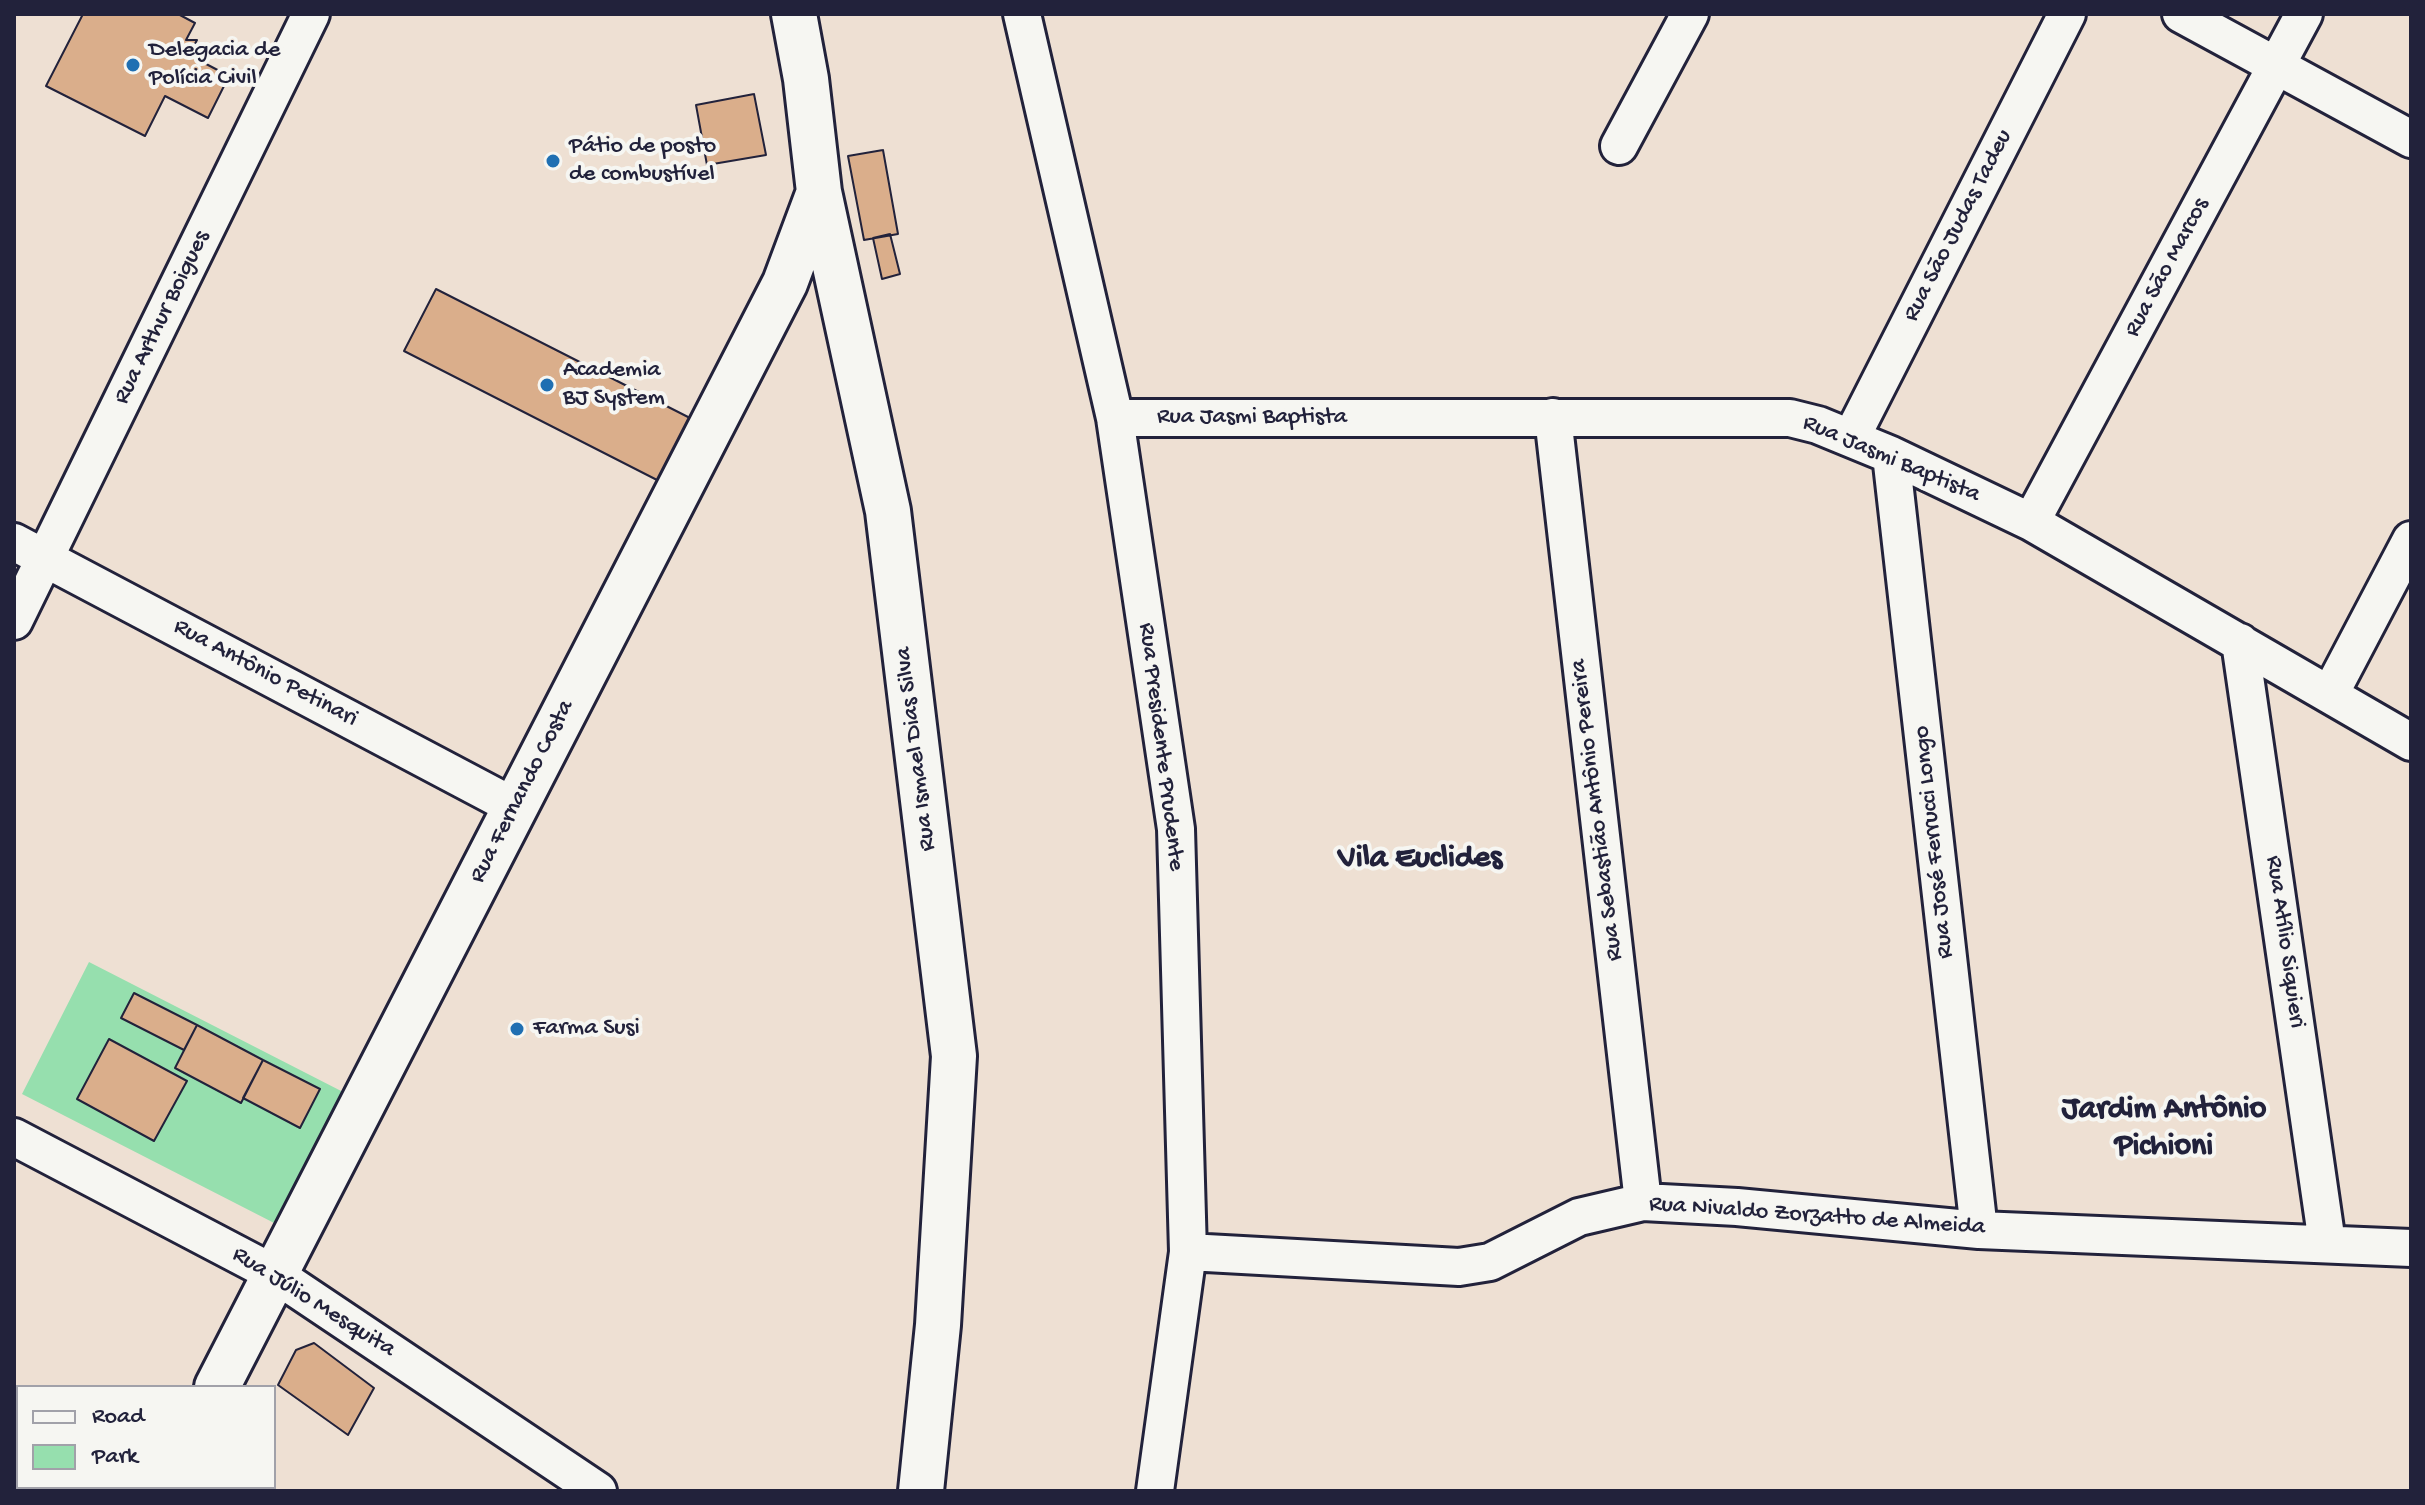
<!DOCTYPE html>
<meta charset="utf-8">
<style>
body{margin:0}
#map{position:relative;width:2425px;height:1505px;overflow:hidden;background:#eee0d3;font-family:"Gochi Hand",sans-serif}
canvas{display:block}
.frame{position:absolute;inset:0;border:16px solid #22223b;pointer-events:none}
.legend{position:absolute;left:16px;top:1385px;width:260px;height:104px;box-sizing:border-box;background:#f6f6f2;border:2px solid #a1a1a9;margin:0;padding:10px 14px;list-style:none;font-size:24px;color:#22223b}
.legend li{display:flex;align-items:center;gap:16px;height:40px}
.legend b{width:40px;border:2px solid #a1a1a9}
</style>
<div id="map">
<canvas width="2425" height="1505"></canvas>
<div class="frame"></div>
<ul class="legend">
<li><b style="height:10px;background:#f6f6f2"></b>Road</li>
<li><b style="height:22px;background:#96dfae"></b>Park</li>
</ul>
</div>
<script>
const g = document.querySelector('canvas').getContext('2d');
g.lineJoin = 'round';
function paint(path, color) { g.fillStyle = color; g.fill(path, 'evenodd'); }
const toPath = rows => new Path2D(rows.map(r => 'M' + r).join(''));
function trace(path, color, width, dash) { g.strokeStyle = color; g.lineWidth = width; g.lineCap = dash ? 'butt' : 'round'; g.setLineDash(dash || []); g.stroke(path); }
function drawText(font, color, halo, rows, align = 'center') {
  g.font = font + ' "Gochi Hand",sans-serif'; g.lineWidth = 8; g.setLineDash([]); g.textBaseline = 'middle'; g.strokeStyle = halo; g.fillStyle = color; for (const [text, x, y, turn = 0] of rows) {
    g.save(); g.translate(x, y); g.rotate((+turn || 0) * Math.PI / 180); g.textAlign = isNaN(turn) ? turn : align; if (halo) g.strokeText(text, 0, 0); g.fillText(text, 0, 0); g.restore();
  }
}
const green = toPath([
 [89,962,347,1094,280,1226,22,1094],
 [122,1018,197,1025,320,1089,300,1128,243,1098,240,1103,176,1068,184,1050],
 [109,1039,186,1081,154,1141,77,1099]
]);
const building = toPath([
 [83,14,178,14,195,23,186,40,197,40,189,55,229,76,208,118,165,96,145,136,46,86,83,14],
 [754,94,766,155,707,165,696,105,754,94],
 [883,150,898,234,864,240,848,156,883,150],
 [890,234,900,274,882,279,873,238,890,234],
 [436,289,690,418,659,481,404,351,436,289],
 [134,993,197,1025,184,1050,121,1018,134,993],
 [197,1025,263,1060,241,1103,175,1068,197,1025],
 [109,1039,187,1081,154,1141,77,1099,109,1039],
 [263,1060,320,1089,300,1128,243,1098,263,1060],
 [314,1343,374,1388,348,1435,278,1385,296,1350,314,1343]
]);
const street = toPath([
 [1022,14,1115,418,1176,829,1188,1252,1155,1491],
 [2181,14,2411,139],
 [1619,146,1690,14],
 [1553,417,1643,1202],
 [1115,418,1790,418,1818,425,1891,455,2031,522,2411,742],
 [1851,438,2067,14],
 [1891,455,1979,1230],
 [2031,522,2304,14],
 [14,542,515,807],
 [14,621,311,14],
 [2240,642,2327,1243],
 [2330,694,2411,540],
 [14,1137,273,1273,598,1491],
 [1188,1252,1459,1267,1490,1262,1579,1217,1643,1202,1737,1207,1979,1230,2411,1248]
]);
const secondary = toPath([
 [794,14,806,79,819,192,888,511,954,1056,938,1325,921,1491],
 [217,1387,785,283,819,192],
 [166,1491,168,1487]
]);
const markers = [
 [133,65,8,"#1f6fb2"],
 [553,161,8,"#1f6fb2"],
 [547,385,8,"#1f6fb2"],
 [517,1029,8,"#1f6fb2"]
];
const poiNames = [
 ["Delegacia de",149,51],
 ["Polícia Civil",149,79],
 ["Pátio de posto",569,147],
 ["de combustível",569,175],
 ["Academia",563,371],
 ["BJ System",563,399],
 ["Farma Susi",533,1029]
];
const streetNames = [
 ["Rua São Judas Tadeu",1959,226,-63],
 ["Rua São Marcos",2168,268,-62],
 ["Rua Arthur Boigues",163,318,-64],
 ["Rua Jasmi Baptista",1252,418],
 ["Rua Jasmi Baptista",1891,460,23],
 ["Rua Antônio Petinari",265,674,28],
 ["Rua Presidente Prudente",1160,747,83],
 ["Rua Ismael Dias Silva",917,749,-97],
 ["Rua Fernando Costa",523,792,-63],
 ["Rua Sebastião Antônio Pereira",1598,810,-97],
 ["Rua José Ferrucci Longo",1935,842,-96],
 ["Rua Atílio Siquieri",2284,942,82],
 ["Rua Nivaldo Zorzatto de Almeida",1817,1217,4],
 ["Rua Júlio Mesquita",313,1303,32]
];
const districtNames = [
 ["Vila Euclides",1420,860],
 ["Jardim Antônio",2164,1111],
 ["Pichioni",2164,1148]
];
paint(green, '#96dfae');
paint(building, '#daae8b');
trace(building, '#22223b', 2);
trace(street, '#22223b', 42);
trace(secondary, '#22223b', 50);
trace(street, '#f6f6f2', 36);
trace(secondary, '#f6f6f2', 44);
for (const [x, y, r, color] of markers) { const dot = new Path2D(); dot.arc(x, y, r, 0, 2 * Math.PI); g.fillStyle = color; g.fill(dot); trace(dot, '#f6f6f2', 3); }
drawText('24px', '#22223b', '#f6f6f2', poiNames, 'left');
drawText('24px', '#22223b', '#f6f6f2', streetNames);
drawText('bold 32px', '#22223b', '#f6f6f2', districtNames);
</script>
